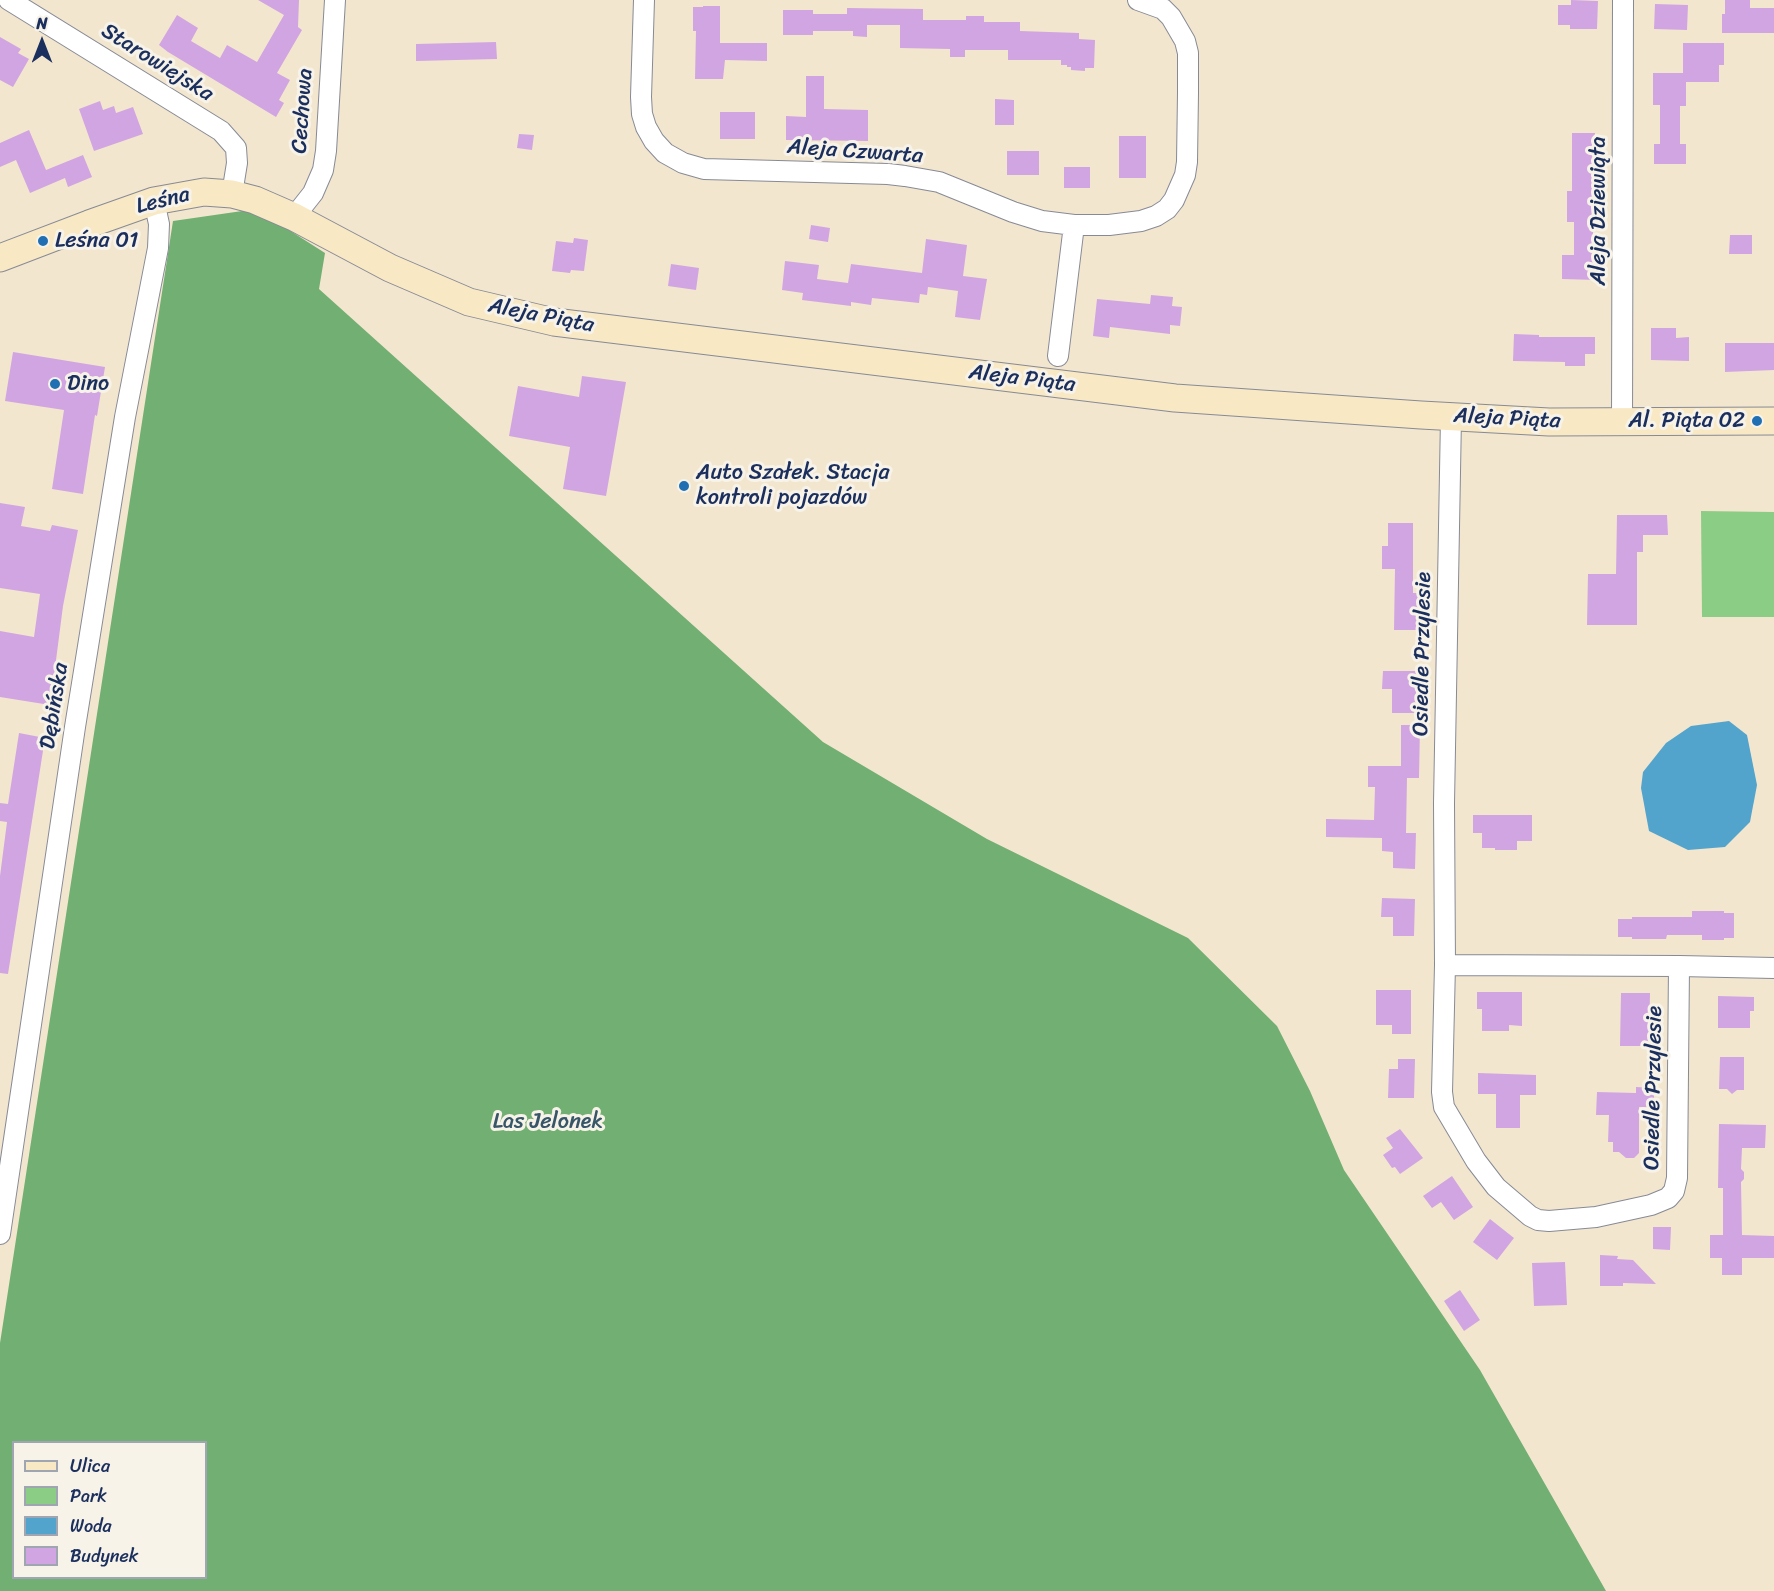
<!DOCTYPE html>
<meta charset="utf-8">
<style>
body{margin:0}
#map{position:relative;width:1774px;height:1591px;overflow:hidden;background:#f3e6cf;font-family:Sriracha,sans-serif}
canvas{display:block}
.legend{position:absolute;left:12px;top:1441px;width:195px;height:138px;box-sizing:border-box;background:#f7f3e8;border:2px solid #9fa5b1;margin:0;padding:8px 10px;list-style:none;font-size:18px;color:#1b2f5e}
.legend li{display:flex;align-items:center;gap:12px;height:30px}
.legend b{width:30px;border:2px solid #9fa5b1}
.north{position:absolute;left:12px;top:12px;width:60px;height:60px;-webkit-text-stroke:4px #f7f3e8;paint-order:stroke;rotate:0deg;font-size:16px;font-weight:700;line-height:24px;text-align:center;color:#1b2f5e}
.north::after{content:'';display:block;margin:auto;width:21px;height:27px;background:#1b2f5e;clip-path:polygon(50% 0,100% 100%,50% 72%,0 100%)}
</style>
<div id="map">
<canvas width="1774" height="1591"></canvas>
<ul class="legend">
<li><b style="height:8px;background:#f8e8c3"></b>Ulica</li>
<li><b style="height:16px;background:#8ccd85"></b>Park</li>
<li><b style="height:16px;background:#53a4cd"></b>Woda</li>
<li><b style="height:16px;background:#d1a5e2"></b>Budynek</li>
</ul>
<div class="north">N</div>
</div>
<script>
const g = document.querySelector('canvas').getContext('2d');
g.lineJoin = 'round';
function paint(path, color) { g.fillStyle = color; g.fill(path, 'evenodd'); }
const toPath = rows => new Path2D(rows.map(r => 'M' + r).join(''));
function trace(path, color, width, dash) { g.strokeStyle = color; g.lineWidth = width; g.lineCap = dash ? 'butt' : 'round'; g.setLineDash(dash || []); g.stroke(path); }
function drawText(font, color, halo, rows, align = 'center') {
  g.font = font + ' Sriracha,sans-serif'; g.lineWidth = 6; g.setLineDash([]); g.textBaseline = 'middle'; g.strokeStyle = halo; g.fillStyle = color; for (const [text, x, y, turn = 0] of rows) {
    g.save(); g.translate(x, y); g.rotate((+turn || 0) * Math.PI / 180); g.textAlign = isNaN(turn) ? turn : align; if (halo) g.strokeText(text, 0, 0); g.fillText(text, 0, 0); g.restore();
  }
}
const green = toPath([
 [1701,511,1774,512,1774,617,1702,617]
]);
const forest = toPath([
 [256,209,325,253,319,289,823,742,987,839,1188,938,1277,1026,1310,1091,1344,1170,1480,1370,1606,1591,0,1591,0,1343,173,221],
 [14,1442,206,1442,206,1578,14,1578]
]);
const water = toPath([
 [1729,721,1747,735,1757,785,1750,822,1725,847,1688,850,1649,831,1641,788,1643,772,1666,743,1691,726]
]);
const building = toPath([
 [258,0,299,0,298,27,302,30,277,73,290,80,279,100,284,103,276,117,168,52,159,45,177,15,198,28,191,41,220,58,227,45,257,62,284,15],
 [1571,0,1598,1,1597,29,1570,29,1570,25,1558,25,1558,5,1571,5],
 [1725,0,1750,0,1750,8,1774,8,1774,33,1722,33,1722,14,1725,14],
 [1655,4,1688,5,1687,30,1654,29],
 [703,6,720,6,720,43,767,43,767,61,725,60,723,79,695,79,696,31,693,31,693,7,703,7],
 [847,8,923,9,923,20,966,20,966,16,984,16,984,22,1020,22,1020,31,1079,33,1079,39,1095,40,1094,68,1085,68,1085,71,1071,70,1071,67,1067,67,1067,65,1061,65,1061,60,1008,60,1008,50,965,50,965,57,950,57,950,49,900,48,900,25,867,25,867,37,853,36,853,31,813,31,813,35,783,35,783,10,813,10,813,14,847,14],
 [0,37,21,49,18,53,29,59,13,87,0,80],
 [496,42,497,59,416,61,416,44],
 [1683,43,1724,43,1724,65,1719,65,1719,82,1686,82,1686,106,1680,106,1680,144,1686,144,1686,164,1654,164,1654,144,1660,144,1660,105,1653,105,1653,73,1683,73],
 [806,76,824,76,824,109,868,110,868,141,786,140,786,116,806,117],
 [995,99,1014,100,1014,125,995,125],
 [100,101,103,110,114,106,116,113,133,107,143,134,94,151,79,109],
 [720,112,755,112,755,139,720,139],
 [29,130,46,170,83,155,92,177,68,187,65,178,30,193,16,160,0,167,0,143],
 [1572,133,1595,133,1596,222,1593,222,1593,255,1596,255,1596,280,1562,279,1562,255,1574,255,1574,222,1567,222,1567,191,1572,191],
 [519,134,534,135,532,150,517,148],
 [1119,136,1146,136,1146,178,1119,178],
 [1007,151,1039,151,1039,175,1007,175],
 [1064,167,1090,167,1090,188,1064,188],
 [811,225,830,228,828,242,809,239],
 [1730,235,1752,235,1752,254,1729,254],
 [574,238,588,240,584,271,571,270,570,273,552,271,556,241,573,243],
 [926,239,967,245,963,276,987,279,980,320,955,317,958,291,928,287,927,295,920,294,919,303,872,298,871,305,851,302,851,306,802,300,803,293,782,290,785,261,819,265,817,279,848,283,851,264,922,273],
 [671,264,699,268,696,290,668,286],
 [1151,295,1173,297,1172,306,1182,307,1180,326,1170,325,1170,334,1110,327,1109,338,1093,336,1097,299,1150,304],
 [1651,328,1676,328,1676,338,1689,337,1689,361,1651,360],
 [1514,334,1539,335,1539,337,1595,337,1595,354,1585,354,1585,366,1565,366,1565,362,1513,361],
 [1725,343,1774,343,1774,370,1725,372],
 [13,352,105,367,97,416,95,415,83,494,52,489,64,410,5,401],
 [582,376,626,382,606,496,563,489,570,447,509,436,518,386,579,397],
 [0,503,25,507,21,526,50,531,52,525,78,530,63,606,55,668,59,668,55,693,51,693,50,705,0,697,0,631,34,637,40,594,0,588],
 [1617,515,1667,515,1668,535,1643,535,1643,552,1637,552,1637,625,1587,625,1588,574,1616,574],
 [1388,523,1413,523,1413,593,1421,593,1421,630,1394,630,1395,569,1382,569,1382,546,1388,546],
 [1383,671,1420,671,1420,689,1416,689,1416,713,1392,713,1392,689,1382,689],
 [1401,725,1420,725,1419,778,1407,778,1406,833,1416,833,1415,869,1393,868,1393,852,1382,851,1382,838,1326,837,1326,819,1374,820,1375,787,1368,787,1368,766,1401,766],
 [19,733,45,738,8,974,0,973,0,876,7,822,0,821,0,803,8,804],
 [1473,815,1532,815,1532,841,1517,841,1517,850,1495,850,1495,848,1482,848,1482,833,1473,833],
 [1382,898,1415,899,1414,936,1393,936,1393,917,1381,917],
 [1692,911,1724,911,1724,913,1734,913,1734,938,1724,938,1724,940,1702,940,1702,935,1667,935,1666,939,1632,939,1632,937,1618,937,1618,919,1632,919,1632,917,1692,917],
 [1376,990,1411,990,1411,1034,1392,1034,1392,1025,1376,1025],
 [1477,992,1522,992,1522,1026,1509,1025,1509,1031,1482,1031,1482,1009,1477,1009],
 [1621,993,1650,993,1649,1046,1620,1046],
 [1718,996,1754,997,1754,1011,1750,1011,1750,1028,1718,1028],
 [1720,1057,1744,1057,1744,1090,1737,1090,1732,1094,1727,1089,1719,1089],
 [1398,1059,1415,1059,1414,1098,1388,1098,1389,1069,1398,1069],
 [1478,1073,1536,1075,1536,1095,1520,1095,1520,1128,1496,1128,1496,1094,1478,1094],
 [1636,1087,1654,1088,1654,1107,1639,1107,1639,1153,1634,1158,1626,1158,1619,1152,1613,1152,1613,1142,1608,1142,1609,1115,1596,1115,1597,1092,1636,1093],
 [1719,1124,1766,1125,1765,1148,1742,1148,1741,1169,1744,1172,1744,1179,1741,1182,1742,1235,1774,1236,1774,1258,1742,1258,1742,1275,1722,1275,1722,1258,1710,1258,1710,1235,1723,1235,1723,1188,1718,1188],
 [1400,1129,1423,1158,1400,1174,1395,1167,1392,1168,1383,1155,1393,1148,1386,1138],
 [1452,1176,1473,1207,1454,1220,1441,1202,1432,1208,1423,1196],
 [1490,1219,1514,1238,1497,1260,1473,1242],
 [1653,1227,1671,1227,1670,1250,1653,1249],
 [1600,1255,1618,1256,1617,1259,1633,1260,1656,1284,1623,1283,1623,1286,1600,1286],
 [1565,1262,1567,1305,1534,1306,1532,1263],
 [1460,1290,1480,1320,1464,1331,1444,1301]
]);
const street = toPath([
 [9,0,221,131,236,148,237,163,232,194],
 [644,0,641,97,642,114,646,127,654,141,665,153,683,163,704,169,888,174,905,176,939,182,1013,212,1042,221,1074,225],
 [294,217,313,193,323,170,326,151,335,0],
 [1058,356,1074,225,1109,225,1141,221,1156,216,1167,209,1174,200,1185,175,1187,162,1188,93,1188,53,1185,41,1171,17,1163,9,1138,0],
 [1622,423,1623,0],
 [1445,965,1679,966,1677,1178,1674,1191,1668,1198,1651,1205,1596,1217,1549,1221,1538,1220,1530,1216,1496,1187,1476,1161,1444,1107,1442,1092,1445,965,1444,803,1451,417],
 [1679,966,1774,968],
 [0,1234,75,727,125,417,158,248,159,224,154,201]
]);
const secondary = toPath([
 [0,258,89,224,154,201,204,192,232,194,255,200,294,217,390,268,469,302,554,322,1175,398,1421,415,1549,422,1774,421]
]);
const markers = [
 [43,241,6,"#1f6fb2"],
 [55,384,6,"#1f6fb2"],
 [1757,421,6,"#1f6fb2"],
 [684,486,6,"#1f6fb2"]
];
const streetNames = [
 ["Starowiejska",157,63,32],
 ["Cechowa",303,111,-86],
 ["Aleja Czwarta",855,152,4],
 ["Leśna",163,201,-14],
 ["Aleja Dziewiąta",1599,211,-90],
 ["Aleja Piąta",541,316,11],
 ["Aleja Piąta",1022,379,7],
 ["Aleja Piąta",1507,419,3],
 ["Osiedle Przylesie",1423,654,-89],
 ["Dębińska",55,706,-81],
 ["Osiedle Przylesie",1654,1088,-89]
];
const poiNames = [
 ["Leśna 01",55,241],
 ["Dino",67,384],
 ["Al. Piąta 02",1745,421,"right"],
 ["Auto Szałek. Stacja",696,473],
 ["kontroli pojazdów",696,498]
];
const parkNames = [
 ["Las Jelonek",548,1122]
];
paint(green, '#8ccd85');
paint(forest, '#71b072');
paint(water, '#53a4cd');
paint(building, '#d1a5e2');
trace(street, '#878a96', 22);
trace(secondary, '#878a96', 29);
trace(street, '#fff', 20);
trace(secondary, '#f8e8c3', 27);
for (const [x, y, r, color] of markers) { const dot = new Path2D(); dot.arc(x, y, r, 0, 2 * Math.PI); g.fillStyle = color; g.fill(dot); trace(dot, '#f7f3e8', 2); }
drawText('22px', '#1b2f5e', '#f7f3e8', streetNames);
drawText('22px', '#1b2f5e', '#f7f3e8', poiNames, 'left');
drawText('22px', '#375668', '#f7f3e8', parkNames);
</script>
